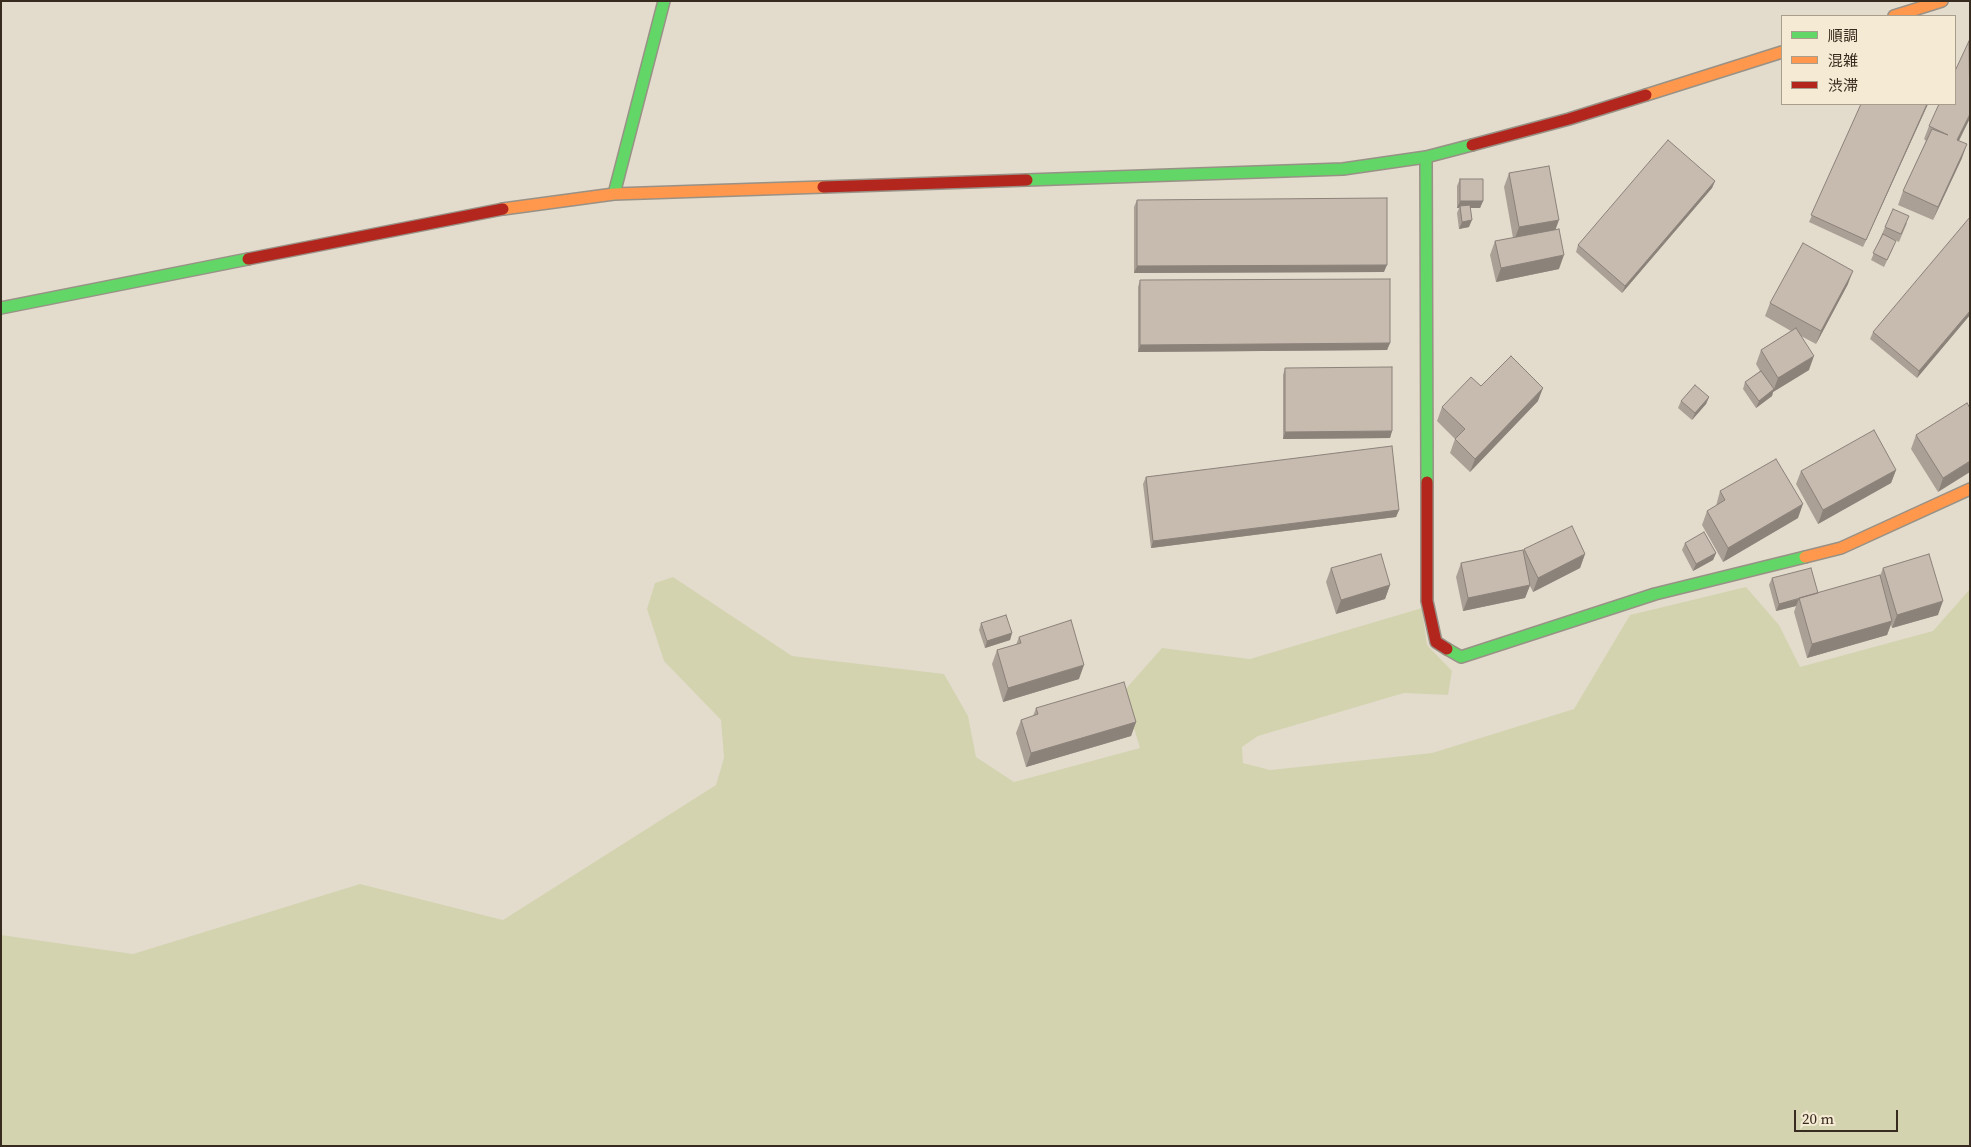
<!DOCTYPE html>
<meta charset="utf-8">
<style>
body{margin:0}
#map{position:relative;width:1971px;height:1147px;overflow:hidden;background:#e3dccd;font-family:"Source Serif 4","Noto Sans JP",serif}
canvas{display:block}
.frame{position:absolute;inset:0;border:2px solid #372a1e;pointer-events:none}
.legend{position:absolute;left:1781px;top:15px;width:175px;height:90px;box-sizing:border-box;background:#f5ead3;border:1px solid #a99d8b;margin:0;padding:6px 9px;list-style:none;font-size:15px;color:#372a1e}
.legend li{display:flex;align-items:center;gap:10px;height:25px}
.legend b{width:25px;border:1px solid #a99d8b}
.scale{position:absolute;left:1794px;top:1110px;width:104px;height:22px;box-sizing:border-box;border:2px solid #372a1e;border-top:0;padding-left:6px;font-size:15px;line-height:18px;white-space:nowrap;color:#372a1e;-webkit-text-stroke:4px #f5ead3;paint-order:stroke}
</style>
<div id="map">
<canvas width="1971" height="1147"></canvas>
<div class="frame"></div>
<ul class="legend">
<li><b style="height:6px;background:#63d668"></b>順調</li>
<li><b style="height:6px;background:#ff974d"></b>混雑</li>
<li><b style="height:6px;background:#b3261e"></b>渋滞</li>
</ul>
<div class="scale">20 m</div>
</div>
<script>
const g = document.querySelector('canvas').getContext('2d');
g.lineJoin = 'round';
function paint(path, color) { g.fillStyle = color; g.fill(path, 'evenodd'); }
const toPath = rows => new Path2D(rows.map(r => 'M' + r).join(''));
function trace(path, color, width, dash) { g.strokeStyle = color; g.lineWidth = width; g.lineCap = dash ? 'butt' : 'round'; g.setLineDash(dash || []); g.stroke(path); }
const green = toPath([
 [673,577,792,656,944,674,968,716,976,757,1014,782,1140,748,1123,692,1162,648,1250,659,1422,608,1427,645,1452,671,1448,695,1404,693,1258,736,1242,747,1243,763,1270,770,1432,753,1574,709,1630,615,1746,587,1779,625,1800,667,1933,631,1970,589,1970,1146,1,1146,1,935,133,954,360,884,503,920,716,785,724,758,721,720,664,661,647,609,655,583]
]);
const fast = toPath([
 [1426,157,1427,482],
 [1027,180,1343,169,1426,157,1472,145],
 [614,194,664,1],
 [1,308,248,259],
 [1447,649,1461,657,1655,594,1805,557]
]);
const slow = toPath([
 [1894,16,1942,1],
 [1646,95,1782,52],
 [503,209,614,194,823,187],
 [1805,557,1841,548,1970,489]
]);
const jam = toPath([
 [1472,145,1569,119,1646,95],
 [823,187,1027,180],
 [248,259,503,209],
 [1427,482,1427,601,1436,642,1447,649]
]);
const wall = toPath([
 [1861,104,1928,104,1863,247,1809,222],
 [1970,118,1959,141,1962,158,1933,220,1898,205,1903,191,1926,141,1924,139,1929,126],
 [1509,173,1556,229,1559,269,1496,282,1490,255,1495,241,1513,238,1504,187],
 [1460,179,1483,201,1480,208,1470,208,1469,227,1459,229,1457,213,1459,208,1457,208,1457,186],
 [1715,181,1712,188,1622,293,1576,252,1578,245],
 [1137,200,1384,272,1134,273,1134,207],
 [1907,223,1899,242,1886,236,1893,248,1884,267,1871,260,1885,227],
 [1140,280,1390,343,1387,350,1138,352,1138,287],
 [1848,284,1816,344,1801,336,1809,370,1773,392,1772,396,1756,408,1743,389,1745,382,1760,371,1756,364,1761,350,1791,331,1765,316,1770,303],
 [1970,315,1917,378,1870,339,1873,332],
 [1285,368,1392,431,1390,438,1283,439,1283,375],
 [1481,386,1538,401,1470,472,1450,453,1455,439,1437,421,1442,407],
 [1709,397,1706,404,1692,420,1678,408,1681,401],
 [1970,408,1938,492,1911,449,1916,435],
 [1896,470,1891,483,1818,524,1796,484,1801,471],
 [1146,477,1399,510,1396,517,1151,548,1143,484],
 [1720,491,1798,518,1723,562,1702,525,1707,511,1716,506],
 [1685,543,1716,553,1713,560,1693,571,1682,550],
 [1524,549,1585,554,1580,568,1533,592,1530,586,1525,598,1463,611,1456,577,1461,563,1523,552],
 [1331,568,1390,585,1385,599,1336,614,1326,582],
 [1883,568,1938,615,1892,628,1891,625,1887,635,1807,658,1794,612,1796,606,1776,611,1769,585,1772,578,1818,593,1880,576],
 [981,623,1012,633,1010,640,985,648,979,630],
 [1019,637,1079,679,1003,702,992,664,997,650,1016,645],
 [1036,708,1136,722,1131,736,1026,767,1016,733,1021,720,1033,716]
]);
const shadedWall = toPath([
 [1927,104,1928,104,1863,247,1866,240],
 [1970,114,1970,118,1952,154,1957,140],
 [1967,144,1962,158,1933,220,1938,207],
 [1715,181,1712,188,1622,293,1625,286],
 [1460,201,1483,201,1480,208,1460,208,1460,206,1459,208,1457,208],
 [1472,220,1469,227,1459,229,1462,222],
 [1559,220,1554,234,1514,241,1519,227],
 [1564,255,1559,269,1496,282,1501,268],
 [1387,265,1384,272,1134,273,1137,266],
 [1853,271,1848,284,1816,344,1821,331],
 [1970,311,1970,315,1917,378,1919,371],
 [1390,343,1387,350,1138,352,1140,345],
 [1814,356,1809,370,1773,392,1772,396,1756,408,1759,401,1774,389,1778,378],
 [1543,388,1538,401,1470,472,1475,459],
 [1709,397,1706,404,1692,420,1695,413],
 [1392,431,1390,438,1283,439,1285,432],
 [1970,461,1970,472,1938,492,1943,478],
 [1896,470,1891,483,1818,524,1823,510],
 [1803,504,1798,518,1723,562,1728,548],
 [1399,510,1396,517,1151,548,1153,541],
 [1716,553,1713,560,1693,571,1696,564],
 [1585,554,1580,568,1533,592,1538,578],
 [1390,585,1385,599,1336,614,1341,600],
 [1530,585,1525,598,1463,611,1468,598],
 [1799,599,1796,606,1776,611,1779,604],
 [1943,601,1938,615,1892,628,1897,615],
 [1892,621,1887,635,1807,658,1812,644],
 [1012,633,1010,640,985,648,987,641],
 [1084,665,1079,679,1003,702,1008,688],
 [1136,722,1131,736,1026,767,1031,753]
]);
const building = toPath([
 [1969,41,1970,114,1957,140,1967,144,1938,207,1903,191,1932,129,1948,135,1929,126,1939,104,1955,104,1955,71,1969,41],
 [1861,104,1927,104,1866,240,1811,215,1861,104],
 [1668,140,1715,181,1625,286,1578,245,1668,140],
 [1549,166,1559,220,1519,227,1509,173,1549,166],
 [1460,179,1483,179,1483,201,1460,201,1460,179],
 [1387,198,1387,265,1137,266,1137,200,1387,198],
 [1470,205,1472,220,1462,222,1460,206,1470,205],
 [1893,209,1909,216,1901,234,1885,227,1893,209],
 [1970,217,1970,311,1919,371,1873,332,1970,217],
 [1559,229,1564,255,1501,268,1495,241,1559,229],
 [1883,234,1896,241,1887,260,1873,253,1883,234],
 [1803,243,1853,271,1821,331,1770,303,1803,243],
 [1390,279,1390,343,1140,345,1140,280,1390,279],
 [1796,328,1814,356,1778,378,1761,350,1796,328],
 [1511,356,1543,388,1475,459,1455,439,1465,429,1442,407,1471,377,1481,386,1511,356],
 [1392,367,1392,431,1285,432,1285,368,1392,367],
 [1761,371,1774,389,1759,401,1745,382,1761,371],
 [1695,385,1709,397,1695,413,1681,401,1695,385],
 [1967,403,1970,408,1970,461,1943,478,1916,435,1967,403],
 [1874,430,1896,470,1823,510,1801,471,1874,430],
 [1392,446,1399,510,1153,541,1146,477,1392,446],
 [1776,459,1803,504,1728,548,1707,511,1725,500,1720,491,1776,459],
 [1572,526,1585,554,1538,578,1524,549,1572,526],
 [1704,532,1716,553,1696,564,1685,543,1704,532],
 [1523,550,1530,585,1468,598,1461,563,1523,550],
 [1381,554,1390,585,1341,600,1331,568,1381,554],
 [1929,554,1943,601,1897,615,1883,568,1929,554],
 [1811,568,1818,593,1779,604,1772,578,1811,568],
 [1880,575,1892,621,1812,644,1799,598,1880,575],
 [1006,615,1012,633,987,641,981,623,1006,615],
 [1071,620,1084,665,1008,688,997,650,1021,643,1019,637,1071,620],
 [1124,682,1136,722,1031,753,1021,720,1038,714,1036,708,1124,682]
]);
paint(green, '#d3d3b0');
trace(fast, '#989186', 14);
trace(slow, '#989186', 14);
trace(jam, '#989186', 14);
trace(fast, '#63d668', 11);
trace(slow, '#ff974d', 11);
trace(jam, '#b3261e', 11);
paint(wall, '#aba096');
paint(shadedWall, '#8b827a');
paint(building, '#c7baae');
trace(building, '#8b827a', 1);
</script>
